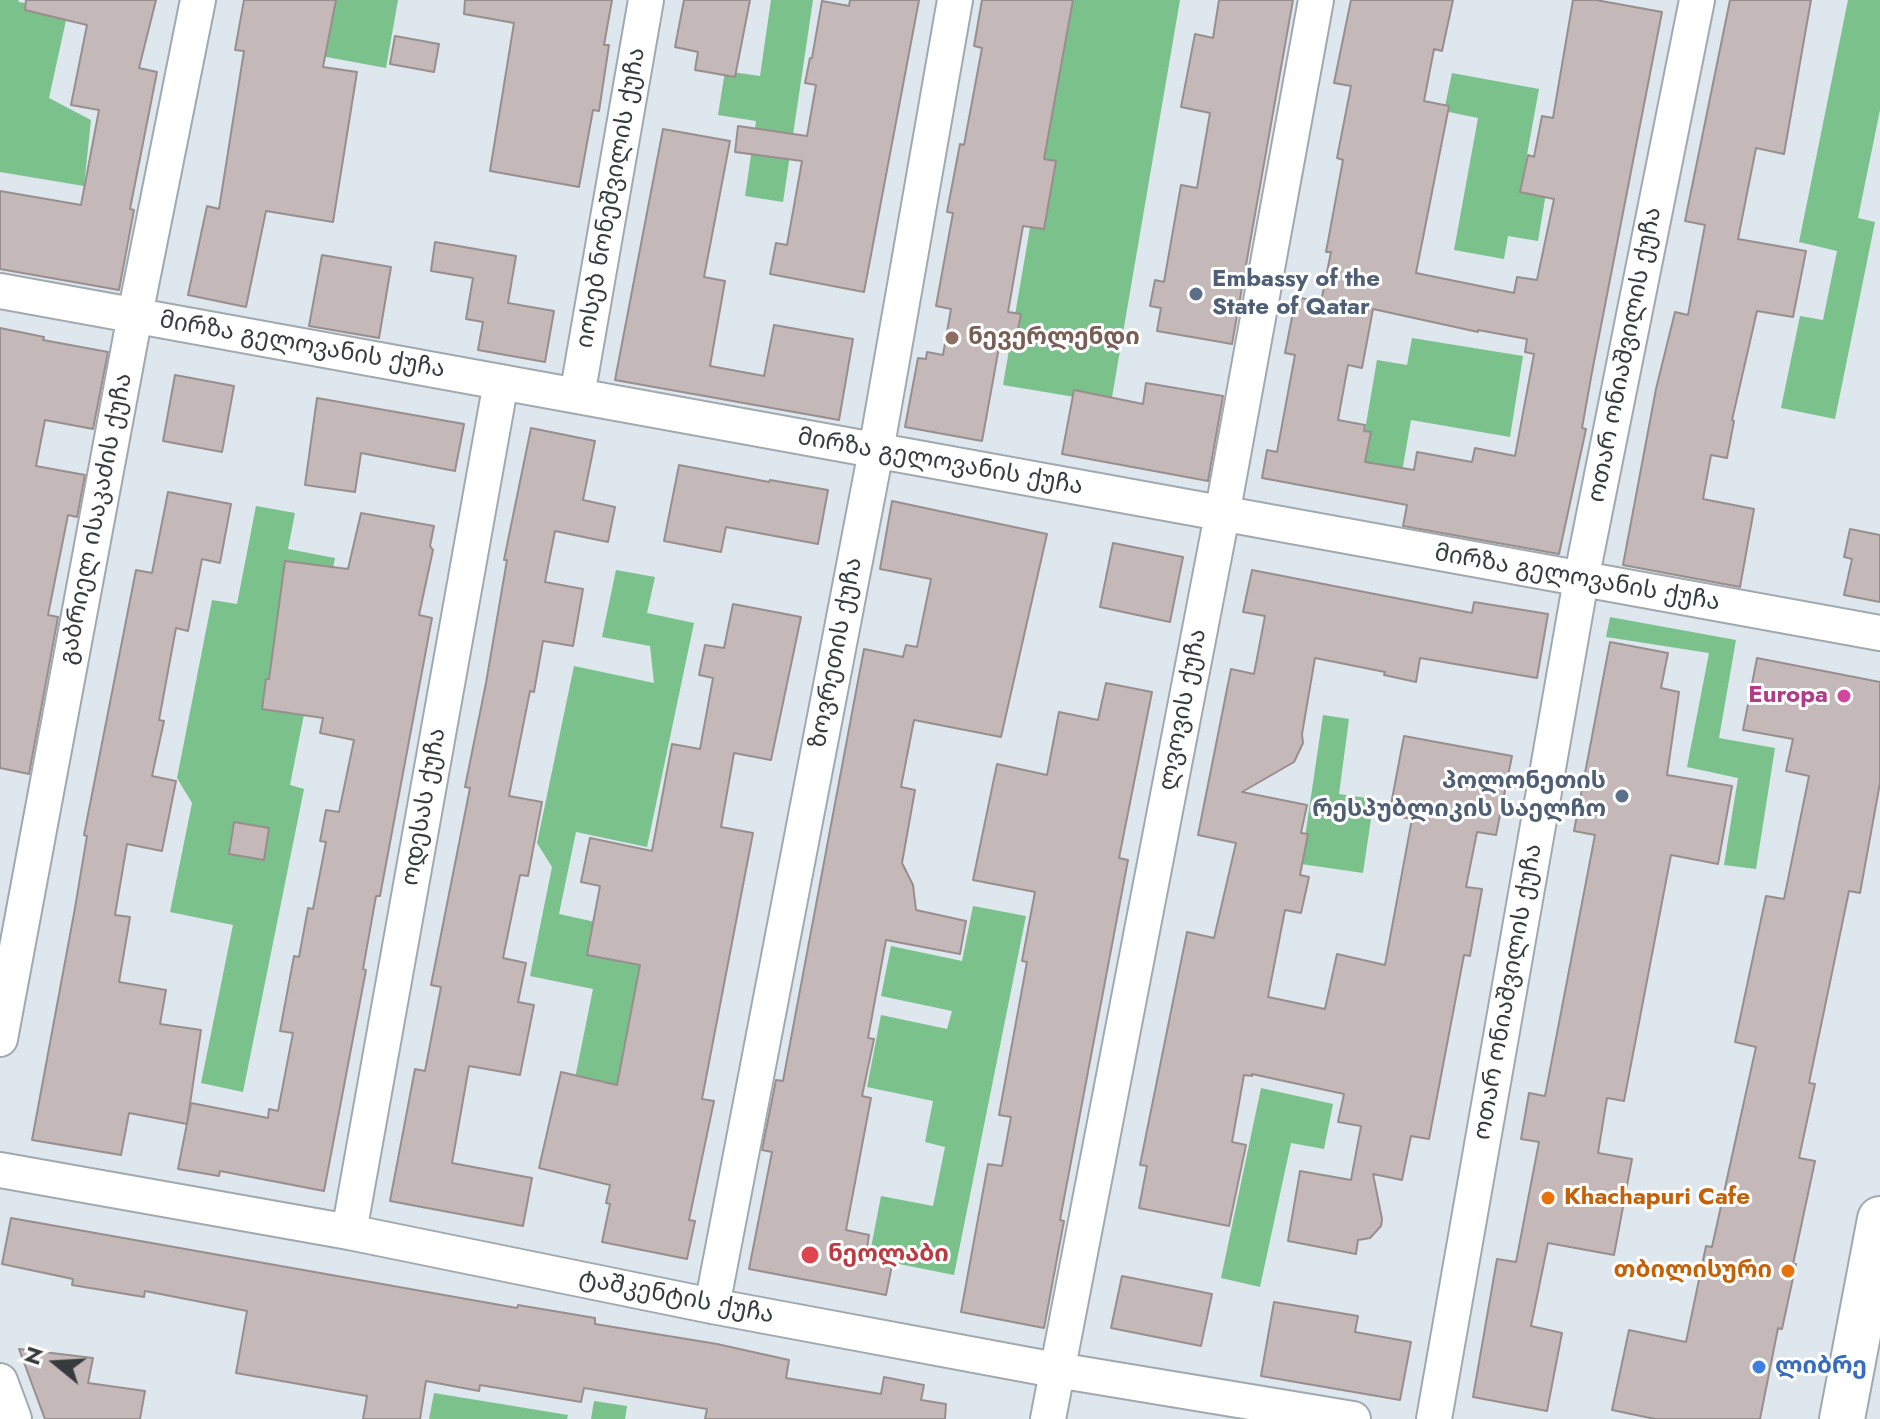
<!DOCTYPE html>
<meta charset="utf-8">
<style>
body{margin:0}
#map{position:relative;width:1880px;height:1419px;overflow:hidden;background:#dee7ed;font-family:Jost,sans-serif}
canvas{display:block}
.north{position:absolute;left:16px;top:1323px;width:80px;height:80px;-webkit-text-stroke:6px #fff;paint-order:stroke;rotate:288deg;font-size:22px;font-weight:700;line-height:32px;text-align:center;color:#383b3e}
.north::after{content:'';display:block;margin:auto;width:28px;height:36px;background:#383b3e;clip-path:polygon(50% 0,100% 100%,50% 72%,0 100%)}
</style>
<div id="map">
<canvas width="1880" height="1419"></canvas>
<div class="north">N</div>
</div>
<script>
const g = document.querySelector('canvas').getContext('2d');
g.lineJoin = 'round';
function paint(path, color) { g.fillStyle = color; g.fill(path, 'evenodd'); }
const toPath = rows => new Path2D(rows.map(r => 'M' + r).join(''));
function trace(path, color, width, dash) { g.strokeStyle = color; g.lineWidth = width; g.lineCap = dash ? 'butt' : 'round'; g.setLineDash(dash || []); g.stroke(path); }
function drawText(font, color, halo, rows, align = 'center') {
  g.font = font + ' Jost,"Noto Sans Georgian",sans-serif'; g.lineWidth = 6; g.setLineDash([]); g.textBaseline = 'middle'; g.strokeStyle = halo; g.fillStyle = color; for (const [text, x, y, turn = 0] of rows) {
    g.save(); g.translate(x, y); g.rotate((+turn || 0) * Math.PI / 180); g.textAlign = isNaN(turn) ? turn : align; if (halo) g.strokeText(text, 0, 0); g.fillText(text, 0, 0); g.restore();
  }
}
const forest = toPath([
 [0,0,18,0,19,2,68,11,49,98,91,120,84,186,0,172],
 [326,0,398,0,386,68,316,55],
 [771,0,813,0,783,202,745,196,756,121,718,115,725,71,760,76],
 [1069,0,1180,0,1111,403,1003,385],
 [1848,0,1880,0,1880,110,1858,218,1875,222,1835,419,1781,408,1800,316,1823,320,1837,251,1799,242],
 [1452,73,1539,89,1522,182,1547,187,1538,241,1508,236,1504,259,1454,250,1478,118,1444,111],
 [1412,338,1523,356,1510,437,1411,420,1401,478,1358,471,1377,360,1407,365],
 [256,506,295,513,288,549,335,558,290,785,304,789,243,1092,201,1083,233,925,170,912,192,803,177,778,212,600,237,604],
 [616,570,655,577,647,613,694,623,647,847,576,832,559,914,627,929,643,957,603,1156,561,1148,593,989,530,976,552,867,537,843,574,666,654,683,650,646,602,637],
 [1610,617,1736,640,1719,738,1775,748,1756,869,1724,865,1738,778,1687,767,1709,653,1606,637],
 [1323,715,1349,719,1339,794,1374,799,1363,873,1301,864],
 [973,906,1026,916,954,1275,869,1258,881,1196,933,1206,945,1147,925,1142,933,1101,867,1087,881,1015,947,1029,952,1011,881,996,891,946,962,961],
 [1261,1088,1333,1104,1324,1149,1291,1143,1260,1287,1221,1278],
 [434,1393,568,1415,567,1419,429,1419],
 [594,1401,627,1406,625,1419,591,1419]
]);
const building = toPath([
 [26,0,156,0,139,68,157,72,130,209,134,210,119,290,0,269,0,191,81,205,99,110,71,105,87,25,25,10,26,0],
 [244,0,336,0,323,67,357,72,333,222,266,211,246,307,188,295,207,206,219,209,244,51,235,50,244,0],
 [465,0,612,0,604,45,609,45,599,111,593,110,579,187,490,171,514,23,464,14,465,0],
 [684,0,750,0,735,77,695,70,698,52,675,47,684,0],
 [850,0,919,0,864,292,770,274,776,243,787,245,802,161,735,152,738,126,807,136,816,85,805,83,810,58,812,58,822,1,849,6,850,0],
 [982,0,1073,0,1044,159,1056,161,1044,229,1023,226,1008,312,1021,314,1016,339,1001,336,982,441,905,427,918,358,926,359,927,352,943,355,951,309,936,306,953,213,947,212,960,144,964,145,982,48,974,46,982,0],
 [1219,0,1293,0,1232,344,1157,331,1161,308,1150,306,1155,280,1164,282,1181,185,1197,188,1210,113,1181,107,1195,34,1213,38,1219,0],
 [1351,0,1453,0,1442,51,1434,49,1424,101,1449,106,1416,273,1514,293,1517,277,1537,280,1554,199,1520,192,1528,155,1534,157,1542,116,1553,118,1573,0,1596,0,1662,12,1592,372,1582,428,1586,429,1559,554,1403,526,1407,505,1262,478,1267,450,1277,452,1295,355,1285,353,1296,297,1321,302,1331,252,1326,252,1343,160,1337,158,1351,86,1334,83,1351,0],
 [1373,309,1478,332,1478,330,1527,339,1525,352,1534,354,1515,456,1475,448,1472,462,1417,452,1414,470,1365,462,1371,432,1364,431,1365,425,1338,420,1348,365,1362,368,1373,309],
 [1730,0,1811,0,1784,154,1756,148,1738,239,1806,251,1793,317,1757,311,1732,420,1734,421,1727,458,1711,455,1703,499,1754,509,1740,587,1623,565,1656,389,1675,312,1688,315,1705,225,1685,221,1730,0],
 [395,36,439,44,434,72,390,64,395,36],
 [663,129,730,141,704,277,725,281,710,366,764,376,774,325,853,339,839,420,615,380,663,129],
 [435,242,516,256,508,303,554,311,545,362,478,350,483,322,466,319,473,278,431,271,435,242],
 [322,255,391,267,379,338,309,326,322,255],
 [0,328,44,337,43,340,108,352,93,429,45,420,36,466,85,475,77,517,68,515,48,615,58,617,29,774,0,768,0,328],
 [175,375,234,386,222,452,163,441,175,375],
 [1146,383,1223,396,1208,481,1062,454,1074,390,1143,404,1146,383],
 [317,398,464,424,455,471,361,453,355,492,305,485,317,398],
 [531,428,595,441,583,500,615,507,608,542,555,531,545,582,583,589,573,646,543,641,534,692,530,691,509,796,542,802,528,876,520,875,503,958,526,963,518,1002,534,1005,520,1075,469,1066,452,1163,532,1178,523,1226,390,1201,415,1069,425,1071,441,987,431,985,470,788,465,787,486,683,507,560,504,560,531,428],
 [679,465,769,482,770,480,828,490,818,544,726,527,721,552,664,541,679,465],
 [168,492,231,504,220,563,202,559,188,631,176,628,159,720,164,721,152,776,176,781,162,851,127,844,115,915,130,917,119,982,166,990,160,1024,201,1030,187,1124,129,1113,121,1155,32,1140,75,908,87,836,84,835,136,570,152,573,168,492],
 [892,501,1047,534,1001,737,914,720,901,787,915,790,902,863,913,885,916,910,966,921,960,954,886,940,868,1038,874,1039,862,1096,871,1098,846,1230,869,1235,866,1254,893,1260,886,1295,749,1269,772,1152,762,1150,776,1080,783,1081,864,649,903,657,906,645,917,647,931,579,880,569,892,501],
 [361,513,434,526,430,546,433,550,419,615,432,618,380,896,376,896,363,969,366,970,324,1191,220,1171,219,1176,178,1169,191,1103,268,1118,269,1109,278,1111,293,1033,280,1031,294,956,299,957,308,908,313,909,326,842,320,841,326,810,339,812,354,740,320,733,323,718,262,709,266,679,269,679,285,561,348,569,361,513],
 [1850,529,1880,535,1880,602,1844,595,1852,559,1844,557,1850,529],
 [1113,543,1183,557,1170,622,1100,607,1113,543],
 [1252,570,1472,613,1474,602,1548,614,1537,678,1420,658,1416,682,1384,675,1385,672,1315,658,1302,734,1303,743,1294,762,1242,792,1307,805,1301,833,1308,834,1300,875,1309,877,1301,913,1285,910,1268,997,1325,1009,1337,954,1385,965,1412,819,1389,815,1404,736,1512,756,1496,835,1477,832,1466,887,1482,889,1470,956,1464,955,1429,1139,1411,1136,1402,1180,1373,1174,1382,1219,1381,1226,1370,1238,1358,1240,1356,1254,1288,1241,1300,1171,1351,1180,1361,1126,1338,1122,1344,1094,1252,1074,1252,1076,1244,1075,1232,1142,1246,1145,1229,1226,1139,1208,1147,1166,1140,1165,1187,932,1214,938,1236,843,1198,835,1231,669,1254,674,1265,616,1243,612,1252,570],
 [733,604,801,617,771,760,734,753,721,827,753,833,702,1099,714,1101,689,1220,695,1221,687,1259,602,1242,610,1204,606,1203,610,1185,539,1168,561,1072,617,1085,640,965,587,955,600,886,581,882,590,838,652,851,672,744,700,749,713,678,699,675,705,645,724,648,733,604],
 [1610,642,1668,653,1661,688,1679,692,1667,775,1732,786,1718,864,1671,855,1624,1101,1607,1098,1598,1153,1632,1159,1614,1255,1548,1243,1531,1326,1562,1333,1547,1411,1473,1397,1497,1259,1516,1262,1539,1142,1521,1139,1529,1093,1545,1096,1595,835,1574,831,1610,642],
 [1757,658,1880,682,1880,783,1860,893,1849,891,1809,1083,1815,1084,1799,1158,1815,1161,1793,1264,1796,1264,1782,1329,1778,1328,1760,1419,1655,1419,1612,1410,1629,1330,1686,1342,1706,1246,1712,1247,1756,1047,1735,1042,1766,896,1784,899,1809,776,1786,771,1793,739,1743,730,1757,658],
 [1106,683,1152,692,1119,858,1128,860,1060,1220,1064,1221,1044,1328,961,1312,988,1164,1002,1166,1011,1117,999,1115,1027,962,1022,961,1035,892,973,880,997,764,1047,775,1059,712,1098,720,1106,683],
 [234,822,269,828,264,860,229,854,234,822],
 [11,1218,517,1308,518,1305,595,1318,595,1324,717,1344,789,1360,786,1378,881,1394,884,1377,924,1385,921,1400,946,1404,945,1419,705,1419,707,1409,584,1388,581,1402,480,1385,479,1391,426,1381,420,1419,363,1419,367,1396,236,1373,247,1311,145,1291,144,1297,72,1285,73,1279,2,1264,11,1218],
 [1122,1276,1212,1294,1201,1346,1111,1328,1122,1276],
 [1274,1302,1358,1316,1355,1332,1411,1342,1400,1400,1261,1376,1274,1302],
 [19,1349,93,1358,88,1383,145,1391,140,1419,45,1419,19,1349]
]);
const street = toPath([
 [0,291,1880,633],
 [577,396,646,0],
 [0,1039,135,315,198,0],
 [0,1170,349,1232,712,1306,1039,1367,1353,1419],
 [349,1232,501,382],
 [712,1306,876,451,955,0],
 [0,1381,14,1419],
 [1048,1419,1222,515,1316,0],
 [1434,1419,1581,580,1697,0]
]);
const secondary = toPath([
 [1842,1419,1880,1219]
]);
const markers = [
 [1196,294,8,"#5c6f8a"],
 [952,338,8,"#8d6e63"],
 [1844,696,8,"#d1479c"],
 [1622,796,8,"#5c6f8a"],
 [1548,1198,8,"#e8710a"],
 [810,1255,10,"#e0444e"],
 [1788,1271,8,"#e8710a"],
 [1759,1367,8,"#3f7fe0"]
];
const streetNames = [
 ["იოსებ ნონეშვილის ქუჩა",612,198,-80],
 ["მირზა გელოვანის ქუჩა",302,346,10],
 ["ოთარ ონიაშვილის ქუჩა",1626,355,-79],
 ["მირზა გელოვანის ქუჩა",940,463,10],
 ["გაბრიელ ისაკაძის ქუჩა",97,519,-79],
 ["მირზა გელოვანის ქუჩა",1577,579,10],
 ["ზოვრეთის ქუჩა",837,653,-79],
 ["ლვოვის ქუჩა",1184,710,-79],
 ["ოდესას ქუჩა",425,807,-80],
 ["ოთარ ონიაშვილის ქუჩა",1509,992,-80],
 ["ტაშკენტის ქუჩა",676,1298,11]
];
const serviceNames = [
 ["Embassy of the",1212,280],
 ["State of Qatar",1212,308],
 ["პოლონეთის",1606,782,"right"],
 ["რესპუბლიკის საელჩო",1606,810,"right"]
];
const educationNames = [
 ["ნევერლენდი",968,338]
];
const hotelNames = [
 ["Europa",1828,696]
];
const foodNames = [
 ["Khachapuri Cafe",1564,1198],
 ["თბილისური",1772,1271,"right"]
];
const healthNames = [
 ["ნეოლაბი",828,1255]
];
const shopNames = [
 ["ლიბრე",1775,1367]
];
paint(forest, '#7ac18c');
paint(building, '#c4b9b8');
trace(building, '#998e8e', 2);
trace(street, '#a1a9b0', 38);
trace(secondary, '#a1a9b0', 48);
trace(street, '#fff', 34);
trace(secondary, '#fff', 44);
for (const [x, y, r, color] of markers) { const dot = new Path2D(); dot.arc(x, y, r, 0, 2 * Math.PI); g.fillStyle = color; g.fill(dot); trace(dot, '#fff', 3); }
drawText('24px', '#383b3e', '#fff', streetNames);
drawText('bold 24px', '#4e5e75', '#fff', serviceNames, 'left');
drawText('bold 24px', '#785e54', '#fff', educationNames, 'left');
drawText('bold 24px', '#b23c85', '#fff', hotelNames, 'right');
drawText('bold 24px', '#c56008', '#fff', foodNames, 'left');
drawText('bold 24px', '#be3a42', '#fff', healthNames, 'left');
drawText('bold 24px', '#366cbe', '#fff', shopNames, 'left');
</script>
